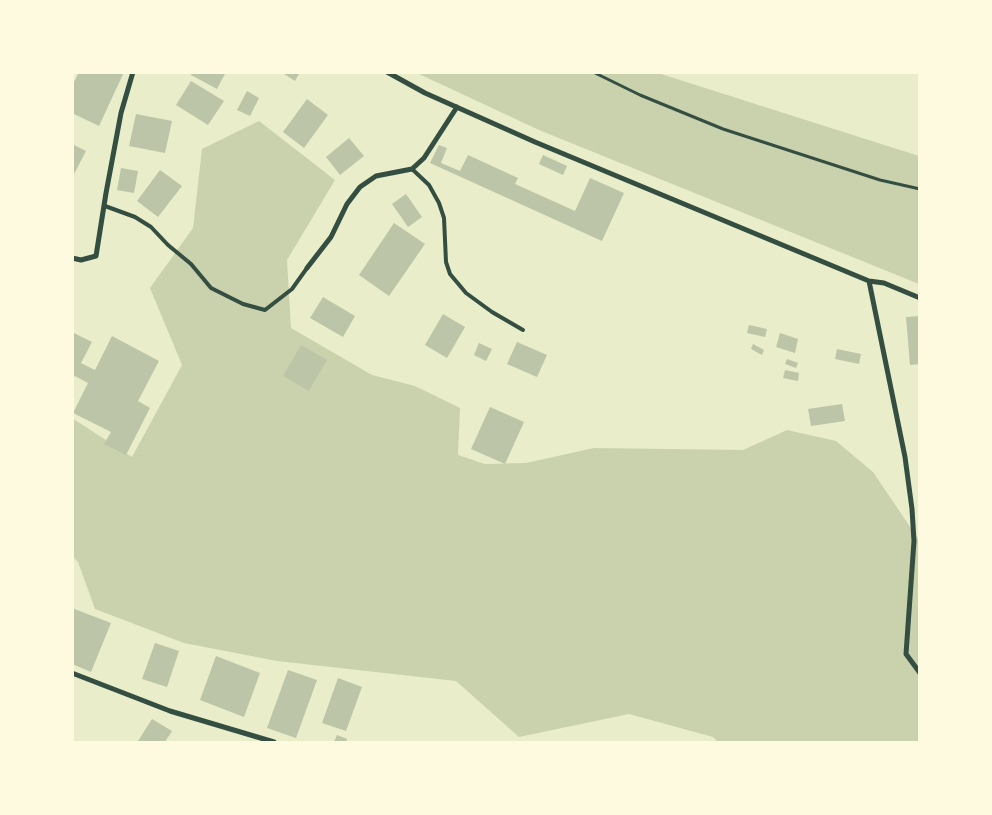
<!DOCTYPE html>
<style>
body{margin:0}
#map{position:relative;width:992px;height:815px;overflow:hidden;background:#e9edc9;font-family:"DejaVu Sans",sans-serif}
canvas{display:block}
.frame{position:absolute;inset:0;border:74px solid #fefae0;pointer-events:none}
</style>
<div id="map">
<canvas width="992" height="815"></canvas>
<div class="frame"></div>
</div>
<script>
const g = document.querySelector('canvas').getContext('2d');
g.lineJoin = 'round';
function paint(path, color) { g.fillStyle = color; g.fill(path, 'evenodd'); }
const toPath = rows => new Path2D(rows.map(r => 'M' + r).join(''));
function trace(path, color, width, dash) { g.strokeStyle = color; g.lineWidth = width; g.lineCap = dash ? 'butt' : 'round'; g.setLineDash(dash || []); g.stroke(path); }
const green = toPath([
 [417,73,658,73,919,156,919,284,539,130],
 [259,121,335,180,287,260,291,328,372,375,415,386,460,408,458,455,485,464,526,463,594,448,743,450,787,430,836,441,873,472,919,540,919,742,718,742,713,737,629,714,519,737,456,681,277,661,184,643,95,609,78,562,73,557,72,418,132,457,182,365,150,288,193,228,202,149]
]);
const building = toPath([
 [79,72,124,72,99,126,72,113,72,86],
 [192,72,226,72,217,89,191,75],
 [281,72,300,72,295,81],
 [191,81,224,101,208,125,176,105],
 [247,91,259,98,250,116,237,110],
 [307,99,328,115,304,148,283,132],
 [136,114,172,121,165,153,129,146],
 [349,138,364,156,340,175,326,157],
 [72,144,86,151,72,178],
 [439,145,447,148,441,163,460,171,468,155,518,178,515,184,575,211,590,178,624,193,602,241,430,163],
 [543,155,567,166,563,175,539,164],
 [121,168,138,171,134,193,117,190],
 [160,170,182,186,158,217,137,201],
 [406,194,422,217,408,227,392,204],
 [394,223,425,244,389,296,359,275],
 [323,297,355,316,343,337,310,318],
 [443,314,465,327,447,358,425,345],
 [920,316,920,364,910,365,906,317],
 [749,325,767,329,765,337,747,333],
 [72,332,92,342,81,363,95,370,112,336,159,361,138,401,150,408,126,455,104,444,111,432,73,413,88,383,75,376,72,380],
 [780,333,798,339,795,353,776,347],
 [517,342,547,355,537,377,507,364],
 [479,343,492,349,486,361,474,355],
 [753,344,764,350,762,355,751,349],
 [301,345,327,360,309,391,283,376],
 [837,349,861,354,859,364,835,359],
 [787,359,798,363,796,368,785,364],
 [785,370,799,373,798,381,783,378],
 [842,404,845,421,811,426,808,409],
 [490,407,524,422,505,464,471,449],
 [72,608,111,623,91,672,72,664],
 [155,643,179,651,167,687,142,679],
 [216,656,260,673,244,717,200,700],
 [288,670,317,680,296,738,267,728],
 [338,678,362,687,346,731,322,723],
 [152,719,172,731,165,742,141,742,138,741],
 [337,735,347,739,346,742,334,742]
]);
const path = toPath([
 [593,72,640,95,723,129,880,180,920,189]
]);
const service = toPath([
 [412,169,429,185,439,203,444,218,446,262,450,274,466,293,492,312,523,330],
 [105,206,135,217,151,227,168,245,191,264,211,288,243,304,265,310,292,289,307,268]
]);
const minor = toPath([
 [387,72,425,93,535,142,869,281,884,283,920,298],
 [72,258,81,260,96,256,106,193,121,113,133,72],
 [307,268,331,237,347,204,360,187,376,176,412,169,424,158,457,107],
 [869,281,905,457,912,509,914,541,906,654,920,673],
 [72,673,170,711,274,742]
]);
paint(green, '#cad2ad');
paint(building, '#bcc5a7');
trace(path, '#344e41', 3);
trace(service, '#344e41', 4);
trace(minor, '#344e41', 5);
</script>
